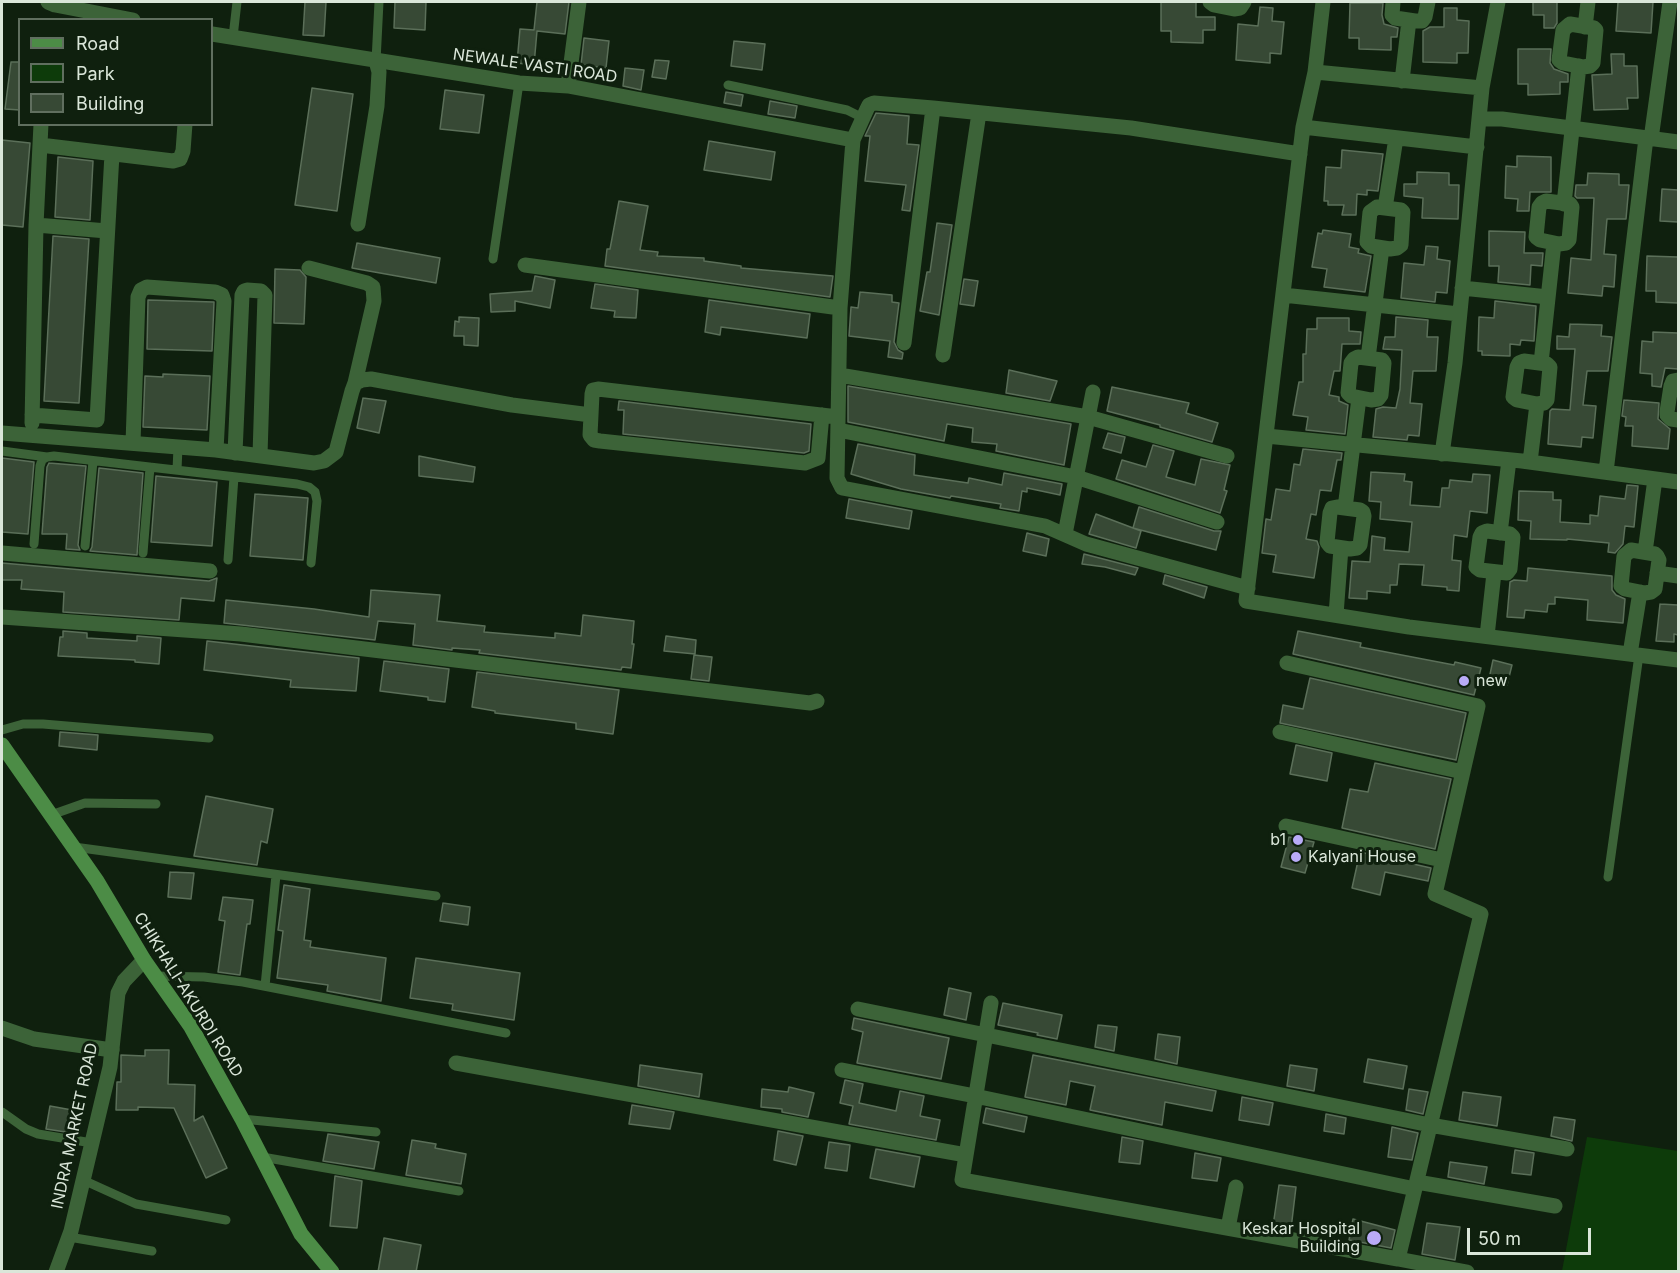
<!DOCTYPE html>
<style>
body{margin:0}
#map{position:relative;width:1680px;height:1273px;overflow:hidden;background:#0f200e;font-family:Inter,sans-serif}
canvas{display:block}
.frame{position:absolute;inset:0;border:3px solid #dae6d9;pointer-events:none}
.legend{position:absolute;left:18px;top:18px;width:195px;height:108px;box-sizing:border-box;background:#0f200e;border:2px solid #606f5f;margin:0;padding:8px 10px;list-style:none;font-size:18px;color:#dae6d9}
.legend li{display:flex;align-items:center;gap:12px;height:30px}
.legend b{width:30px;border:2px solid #606f5f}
.scale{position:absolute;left:1467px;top:1228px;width:124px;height:27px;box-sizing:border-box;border:3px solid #dae6d9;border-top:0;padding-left:8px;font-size:18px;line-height:21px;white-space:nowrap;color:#dae6d9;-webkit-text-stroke:4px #0f200e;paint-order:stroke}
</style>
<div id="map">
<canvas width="1680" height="1273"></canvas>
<div class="frame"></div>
<ul class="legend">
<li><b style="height:8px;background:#4c8c46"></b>Road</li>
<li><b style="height:16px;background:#0d3b0a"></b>Park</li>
<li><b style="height:16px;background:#374935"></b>Building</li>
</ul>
<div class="scale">50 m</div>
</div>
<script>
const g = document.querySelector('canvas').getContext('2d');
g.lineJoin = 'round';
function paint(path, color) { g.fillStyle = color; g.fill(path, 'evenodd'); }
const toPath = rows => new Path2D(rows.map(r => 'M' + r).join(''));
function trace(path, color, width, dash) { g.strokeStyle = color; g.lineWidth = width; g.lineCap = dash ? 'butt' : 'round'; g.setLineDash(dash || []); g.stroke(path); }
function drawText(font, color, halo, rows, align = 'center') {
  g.font = font + ' Inter,sans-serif'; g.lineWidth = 6; g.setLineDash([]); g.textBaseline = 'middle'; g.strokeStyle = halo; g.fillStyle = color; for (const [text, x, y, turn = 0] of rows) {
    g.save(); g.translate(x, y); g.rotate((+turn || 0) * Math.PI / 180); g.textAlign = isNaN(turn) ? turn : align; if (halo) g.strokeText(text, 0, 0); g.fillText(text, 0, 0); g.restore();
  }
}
const green = toPath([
 [1587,1137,1678,1151,1678,1271,1562,1271]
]);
const building = toPath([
 [305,2,326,2,324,36,303,35,305,2],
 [395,2,426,2,425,30,394,28,395,2],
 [537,2,569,2,565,34,537,31,534,65,517,63,520,29,534,30,537,2],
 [1161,2,1196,2,1196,17,1215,17,1215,30,1203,30,1203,43,1171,42,1171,31,1161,31,1161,2],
 [1533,2,1557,2,1557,23,1554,28,1544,28,1544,15,1533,15,1533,2],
 [1618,2,1653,2,1651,33,1616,31,1618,2],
 [1350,3,1383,3,1382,15,1384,24,1398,28,1397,37,1391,37,1391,50,1359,49,1359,38,1349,38,1350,3],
 [1260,7,1273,8,1272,21,1284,22,1281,54,1270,53,1270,63,1236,60,1238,24,1258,26,1260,7],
 [1444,8,1457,8,1457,20,1469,21,1468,53,1457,53,1457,63,1423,62,1423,31,1430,27,1444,27,1444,8],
 [584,38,609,41,606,68,581,65,584,38],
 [734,41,765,44,762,70,731,66,734,41],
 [1518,49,1551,49,1550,63,1554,69,1568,74,1568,82,1560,82,1560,94,1528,95,1528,84,1518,84,1518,49],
 [1611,54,1624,54,1624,66,1637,66,1638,98,1627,98,1628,109,1594,110,1592,75,1612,74,1611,54],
 [655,60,669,61,666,79,652,77,655,60],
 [11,62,20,62,20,110,5,109,11,62],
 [625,68,644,70,641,90,623,86,625,68],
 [312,88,353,94,337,211,295,205,312,88],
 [445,90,484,95,479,133,440,129,445,90],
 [726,92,743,95,741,106,724,103,726,92],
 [770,101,797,106,795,118,768,114,770,101],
 [876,113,909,116,907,144,919,145,910,211,902,210,906,185,865,181,870,136,865,136,876,113],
 [2,140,30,143,23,227,2,225,2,140],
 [709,141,775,152,771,180,704,170,709,141],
 [1342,150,1383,154,1378,191,1367,190,1367,195,1357,194,1356,215,1342,215,1344,205,1328,205,1328,201,1324,201,1326,167,1341,168,1342,150],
 [1517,156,1551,157,1551,192,1530,192,1529,211,1517,211,1518,199,1505,198,1506,166,1517,167,1517,156],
 [58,157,93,161,90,220,55,217,58,157],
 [1417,172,1449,173,1449,185,1459,185,1458,219,1422,218,1423,198,1404,196,1404,184,1417,184,1417,172],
 [1588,173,1619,174,1619,185,1629,185,1626,219,1607,219,1604,254,1616,255,1614,287,1603,286,1602,296,1568,293,1571,258,1591,260,1594,198,1577,198,1575,196,1576,185,1587,185,1588,173],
 [1662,189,1678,190,1678,222,1660,221,1662,189],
 [619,201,648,206,640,250,658,252,657,256,704,258,704,261,741,266,741,268,833,276,830,297,605,266,607,249,610,249,619,201],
 [937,223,952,225,939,315,920,311,927,272,930,272,937,223],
 [1323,230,1351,234,1349,247,1359,249,1358,253,1371,256,1365,292,1324,287,1327,269,1312,267,1318,233,1322,234,1323,230],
 [1489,231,1525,232,1524,253,1543,253,1542,266,1531,265,1530,285,1498,282,1499,266,1489,266,1489,231],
 [53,236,89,239,79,403,44,401,53,236],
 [357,243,440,258,436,283,352,268,357,243],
 [1426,246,1438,247,1437,259,1450,261,1447,293,1436,292,1435,302,1401,298,1404,263,1424,265,1426,246],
 [1647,256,1678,257,1678,303,1656,302,1656,291,1646,291,1647,256],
 [275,269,300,270,306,277,304,324,274,323,275,269],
 [535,276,555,280,550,308,515,301,515,311,491,312,490,294,532,291,535,276],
 [964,279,978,281,974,306,960,304,964,279],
 [595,284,638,290,636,318,614,317,615,311,591,308,595,284],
 [860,292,892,295,892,302,899,303,894,342,898,350,903,353,902,359,888,357,890,341,849,336,851,307,858,308,860,292],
 [148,300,214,302,212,351,147,349,148,300],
 [709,300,810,314,807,338,721,327,720,335,705,332,709,300],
 [1495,301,1536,306,1534,341,1521,340,1520,345,1510,344,1510,356,1482,355,1482,351,1478,351,1479,317,1494,318,1495,301],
 [459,317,479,318,478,346,464,345,464,336,454,336,455,321,459,322,459,317],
 [1396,317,1428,320,1427,337,1438,337,1436,371,1413,371,1410,403,1422,404,1419,436,1408,435,1407,440,1373,437,1376,409,1383,407,1396,408,1400,389,1402,350,1383,349,1385,337,1395,337,1396,317],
 [1317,318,1349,318,1349,331,1361,332,1360,344,1342,344,1340,371,1334,371,1329,395,1339,397,1339,401,1348,405,1345,434,1306,430,1308,417,1293,415,1299,382,1303,382,1303,354,1306,354,1307,329,1317,329,1317,318],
 [1570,324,1602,325,1601,336,1612,337,1608,371,1587,371,1583,405,1596,406,1593,438,1582,437,1581,447,1548,444,1550,411,1552,409,1570,410,1575,349,1557,349,1557,336,1569,337,1570,324],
 [1653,332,1678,333,1678,369,1665,368,1661,387,1652,386,1652,374,1640,373,1642,341,1653,342,1653,332],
 [1009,370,1057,381,1050,401,1006,393,1009,370],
 [163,374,210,376,207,430,143,427,145,376,163,377,163,374],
 [848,386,1071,424,1064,465,996,451,997,444,972,442,973,428,947,424,944,441,848,422,848,386],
 [1112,387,1189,403,1186,413,1218,423,1212,442,1160,427,1160,425,1107,411,1112,387],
 [363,398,386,401,379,433,357,428,363,398],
 [1624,400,1659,403,1658,419,1670,429,1668,449,1632,446,1633,426,1625,426,1626,417,1622,416,1624,400],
 [619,401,811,424,809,451,804,453,623,434,624,410,618,410,619,401],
 [1108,433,1125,437,1121,453,1103,448,1108,433],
 [858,444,915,455,914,475,968,483,969,478,1002,485,1004,473,1062,484,1060,495,1027,488,1027,492,1022,491,1019,511,1000,508,1001,504,951,496,950,498,901,489,851,474,858,444],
 [1153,445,1174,451,1166,477,1195,485,1201,459,1230,465,1224,490,1227,491,1220,513,1116,479,1122,460,1146,467,1153,445],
 [1303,449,1342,453,1341,460,1337,460,1331,491,1320,490,1316,515,1311,514,1306,539,1317,541,1319,547,1314,578,1273,572,1276,555,1262,553,1266,519,1271,520,1276,489,1290,491,1294,464,1300,465,1303,449],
 [419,456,475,467,473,482,419,476,419,456],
 [2,458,34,462,28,534,2,532,2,458],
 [49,463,86,466,78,545,80,550,66,549,67,534,42,534,47,467,49,463],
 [99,468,143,473,137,555,90,551,92,547,99,468],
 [1371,472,1405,474,1404,481,1412,482,1410,505,1440,507,1442,488,1449,488,1450,480,1472,482,1473,474,1490,475,1487,513,1470,511,1467,537,1454,535,1452,560,1461,561,1459,591,1447,590,1447,587,1422,585,1424,565,1399,564,1397,585,1390,585,1390,593,1367,591,1367,599,1349,598,1352,561,1370,562,1372,536,1385,538,1384,550,1409,552,1412,522,1380,519,1381,502,1369,501,1371,472],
 [156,476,217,482,212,546,151,542,156,476],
 [1627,485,1638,486,1634,527,1625,526,1623,544,1615,553,1608,552,1609,543,1567,539,1567,540,1530,539,1531,521,1518,520,1519,491,1553,492,1553,500,1561,500,1560,522,1590,524,1590,515,1598,516,1600,496,1625,499,1627,485],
 [255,494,308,498,303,560,250,556,255,494],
 [849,499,912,511,909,529,846,518,849,499],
 [1139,507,1214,531,1221,531,1216,550,1133,528,1139,507],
 [1096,514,1141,531,1136,548,1089,534,1096,514],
 [1027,533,1049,539,1046,556,1023,551,1027,533],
 [1084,554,1138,568,1135,575,1105,567,1082,564,1084,554],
 [2,563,209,581,217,578,214,601,181,598,179,620,63,612,64,592,21,589,22,580,2,580,2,563],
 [1528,568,1612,576,1612,590,1616,595,1625,599,1623,623,1587,620,1588,600,1555,597,1555,604,1548,604,1547,612,1525,610,1524,618,1507,617,1510,582,1514,580,1527,581,1528,568],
 [1165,575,1207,587,1204,598,1163,584,1165,575],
 [371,590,440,595,437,621,485,626,484,632,555,638,555,633,581,636,583,615,634,621,632,644,634,644,631,668,622,667,621,670,479,653,480,650,452,648,452,650,413,645,415,624,378,621,375,640,224,623,226,600,314,609,369,617,371,590],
 [1660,604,1678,605,1678,635,1674,634,1674,642,1656,641,1660,604],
 [63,631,87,633,87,638,137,641,137,636,161,638,159,664,135,662,135,660,58,656,60,637,63,637,63,631],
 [1298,631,1361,643,1360,647,1454,665,1455,662,1481,668,1474,695,1293,654,1298,631],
 [666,636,696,640,695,654,664,651,666,636],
 [207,641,359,658,356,691,290,687,291,680,204,670,207,641],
 [694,655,712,657,709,681,691,679,694,655],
 [1493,660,1512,665,1507,685,1489,679,1493,660],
 [384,661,449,669,445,702,428,700,428,697,380,691,384,661],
 [477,672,619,690,613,734,576,729,576,723,495,713,495,711,472,707,477,672],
 [1310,678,1466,713,1456,760,1280,723,1283,705,1303,709,1310,678],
 [60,732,98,735,97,750,59,746,60,732],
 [1296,745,1332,753,1327,781,1290,774,1296,745],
 [1375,763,1451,779,1435,849,1342,828,1350,789,1368,792,1375,763],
 [206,796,273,809,267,843,261,841,257,865,194,856,206,796],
 [1289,837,1314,842,1305,873,1281,867,1289,837],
 [1360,852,1431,868,1428,881,1385,872,1380,895,1352,888,1360,852],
 [170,872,194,873,191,899,168,897,170,872],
 [284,885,310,889,304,940,311,941,310,947,386,958,381,1001,327,991,328,985,277,978,283,931,278,930,284,885],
 [223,897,253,900,250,924,247,924,240,975,218,972,225,921,219,920,223,897],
 [443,903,470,907,468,925,440,921,443,903],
 [416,958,520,973,514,1020,452,1010,453,1004,410,998,416,958],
 [949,988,971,993,966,1020,944,1015,949,988],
 [1003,1003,1062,1015,1057,1039,1037,1035,1038,1033,998,1025,1003,1003],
 [854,1018,949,1038,941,1079,857,1063,863,1032,852,1029,854,1018],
 [1098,1025,1117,1027,1114,1051,1095,1047,1098,1025],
 [1158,1034,1180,1037,1177,1064,1155,1059,1158,1034],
 [145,1050,169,1050,168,1084,195,1085,194,1121,203,1116,227,1168,206,1178,174,1108,138,1107,138,1110,116,1110,117,1082,121,1082,121,1055,145,1056,145,1050],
 [1033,1055,1216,1091,1212,1111,1165,1102,1162,1125,1090,1110,1095,1086,1070,1081,1066,1105,1025,1097,1033,1055],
 [1368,1059,1407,1066,1403,1089,1364,1082,1368,1059],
 [640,1065,702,1074,699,1097,638,1086,640,1065],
 [1290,1065,1317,1069,1314,1091,1287,1086,1290,1065],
 [845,1080,863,1084,859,1103,896,1111,900,1091,924,1096,920,1116,940,1120,936,1140,849,1124,853,1106,840,1103,845,1080],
 [789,1087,814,1093,808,1117,782,1112,782,1109,761,1107,762,1089,788,1092,789,1087],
 [1409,1089,1428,1092,1423,1114,1406,1110,1409,1089],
 [1463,1092,1501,1097,1497,1126,1459,1120,1463,1092],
 [1242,1097,1273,1103,1269,1125,1239,1120,1242,1097],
 [632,1105,674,1112,670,1129,629,1124,632,1105],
 [50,1106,83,1112,79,1134,46,1129,50,1106],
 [986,1108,1027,1117,1024,1132,983,1123,986,1108],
 [1326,1114,1346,1118,1344,1134,1324,1131,1326,1114],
 [1554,1117,1575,1120,1572,1141,1551,1136,1554,1117],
 [1392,1127,1418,1133,1412,1160,1388,1157,1392,1127],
 [778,1131,803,1136,796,1165,774,1160,778,1131],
 [328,1134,379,1142,374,1169,323,1161,328,1134],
 [1122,1137,1143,1141,1140,1164,1119,1162,1122,1137],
 [412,1140,436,1144,435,1148,466,1154,461,1184,406,1175,412,1140],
 [829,1142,850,1145,847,1171,825,1168,829,1142],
 [876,1149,920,1157,914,1187,870,1178,876,1149],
 [1515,1150,1534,1153,1531,1175,1512,1173,1515,1150],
 [1195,1153,1221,1158,1217,1181,1192,1178,1195,1153],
 [1450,1162,1487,1167,1484,1184,1448,1177,1450,1162],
 [335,1176,362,1181,357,1228,330,1226,335,1176],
 [1279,1185,1296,1187,1291,1229,1273,1226,1279,1185],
 [1353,1219,1395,1230,1391,1248,1349,1240,1353,1219],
 [1427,1223,1460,1227,1455,1260,1422,1254,1427,1223],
 [384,1238,421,1245,416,1272,378,1272,384,1238]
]);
const service = toPath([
 [233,37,237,2],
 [376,61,379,2],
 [728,85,847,110,863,118],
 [493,259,519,83],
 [2,451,47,457],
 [177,470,178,447],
 [34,544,40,466,42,460,47,457,54,456,297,484,309,487,315,492,317,501,311,563],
 [85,546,93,461],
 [143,553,150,467],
 [228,560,234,477],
 [2,730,23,724,43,724,209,738],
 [51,815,85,803,156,804],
 [74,847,436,896],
 [1608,877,1639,655],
 [155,976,204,977,243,982,506,1033],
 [265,986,276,875],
 [2,1112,26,1129,38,1134,92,1143],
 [242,1119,376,1132],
 [262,1157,459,1191],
 [83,1180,136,1204,226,1220],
 [69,1237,152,1251]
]);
const minor = toPath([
 [48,2,55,5,133,20],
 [1210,2,1214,5,1234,9,1240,8,1244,2],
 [1323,2,1315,72,1303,127,1246,601,1409,627,1678,660],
 [1393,2,1392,15,1395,18,1415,21,1422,21,1425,17,1428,2],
 [1570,24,1594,28,1596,30,1593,63,1590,66,1583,67,1563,63,1559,60,1563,30,1570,24],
 [1585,27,1588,2],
 [212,34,519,83,568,86,853,140],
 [1315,72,1482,88],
 [1402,81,1409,20],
 [568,86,579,2],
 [1480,119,1502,119,1678,142],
 [1303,127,1477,147],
 [1651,139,1670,2],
 [40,145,173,161,180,159,183,151,185,124],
 [1546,201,1570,204,1572,207,1569,240,1566,243,1559,244,1540,240,1536,237,1539,207,1542,203,1546,201],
 [1564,204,1579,66],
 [1377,207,1401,210,1403,212,1401,245,1397,248,1390,249,1371,246,1367,242,1370,212,1377,207],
 [1385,208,1396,138],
 [358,224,377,106,379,72,376,61],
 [36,225,107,231],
 [525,265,840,308,853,140,867,109,869,105,874,103,933,108],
 [309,268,367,283,373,287,374,301,355,383],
 [1462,288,1548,297],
 [1283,295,1459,314],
 [840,308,837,478,842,488,1045,526,1086,544,1248,588],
 [904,343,933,108,1131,128,1300,154],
 [943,355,979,113],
 [1358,357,1382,360,1384,363,1381,395,1378,399,1371,400,1351,396,1348,393,1351,363,1354,359,1358,357],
 [1368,358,1382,248],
 [1524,361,1547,364,1550,367,1547,400,1544,403,1537,404,1517,400,1513,397,1517,367,1519,363,1524,361],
 [1541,363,1554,243],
 [839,375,1088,417,1227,456],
 [1678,380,1673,381,1671,386,1667,412,1667,415,1671,419,1678,420],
 [32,415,97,420,112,154],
 [591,415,590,435,594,440,600,441,805,463,818,458,822,415],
 [32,423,36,225,41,124],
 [838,430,1076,477,1217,522],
 [2,433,216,450,314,463,324,461,336,452,352,391,355,383,362,380,371,379,512,405,591,415,592,394,593,390,598,389,838,417],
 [1266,436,1522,461,1678,482],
 [133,443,138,297,141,290,147,287,215,292,222,295,224,301,216,450],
 [235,453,242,295,244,291,247,290,261,291,265,295,260,455],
 [1442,454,1455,363,1482,88,1498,2],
 [1530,462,1537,404],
 [1606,472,1646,138],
 [1337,507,1360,510,1363,512,1364,516,1360,545,1357,548,1350,549,1330,546,1327,542,1330,513,1332,508,1337,507],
 [1345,508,1359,398],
 [1487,531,1510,534,1513,537,1510,569,1507,573,1480,570,1476,567,1480,537,1482,533,1487,531],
 [1500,533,1509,460],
 [1065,534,1093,392],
 [1631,550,1655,554,1657,556,1659,560,1655,589,1651,592,1645,593,1625,589,1621,586,1624,556,1631,550],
 [1645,552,1655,479],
 [2,553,210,571],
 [1657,573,1678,576],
 [1336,615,1341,548],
 [2,617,241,634,810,703,817,701],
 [1487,636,1494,573],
 [1630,654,1640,592],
 [1280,732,1463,772],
 [1286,826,1442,860],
 [991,1003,962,1180,1398,1259,1481,914,1435,894,1478,706,1287,663],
 [858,1009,1430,1125,1567,1149],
 [2,1028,34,1039,112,1050],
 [456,1063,966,1155],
 [842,1070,975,1096,1415,1189],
 [1417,1182,1555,1206],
 [1228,1228,1236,1187],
 [1398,1259,1467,1272]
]);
const tertiary = toPath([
 [56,1272,71,1231,110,1067,118,993,124,981,144,960]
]);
const secondary = toPath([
 [2,745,97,881,144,960,191,1027,242,1119,301,1234,332,1272]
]);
const markers = [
 [1464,681,6,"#b9abf7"],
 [1298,840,6,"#b9abf7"],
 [1296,857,6,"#b9abf7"],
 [1374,1238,8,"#b9abf7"]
];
const streetNames = [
 ["NEWALE VASTI ROAD",535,66,8],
 ["CHIKHALI-AKURDI ROAD",188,995,58],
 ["INDRA MARKET ROAD",75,1126,-78]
];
const poiNames = [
 ["new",1476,681],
 ["b1",1286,840,"right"],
 ["Kalyani House",1308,857],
 ["Keskar Hospital",1360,1229,"right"],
 ["Building",1360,1247,"right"]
];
paint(green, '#0d3b0a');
paint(building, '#374935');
trace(building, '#5b6f59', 1.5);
trace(service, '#3c6338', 9);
trace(minor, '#3c6338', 15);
trace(tertiary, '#3c6338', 15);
trace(secondary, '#4c8c46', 15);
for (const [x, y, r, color] of markers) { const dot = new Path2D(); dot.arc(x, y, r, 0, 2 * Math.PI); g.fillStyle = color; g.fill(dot); trace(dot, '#0f200e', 2); }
drawText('16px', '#dae6d9', '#0f200e', streetNames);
drawText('16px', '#dae6d9', '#0f200e', poiNames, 'left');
</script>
